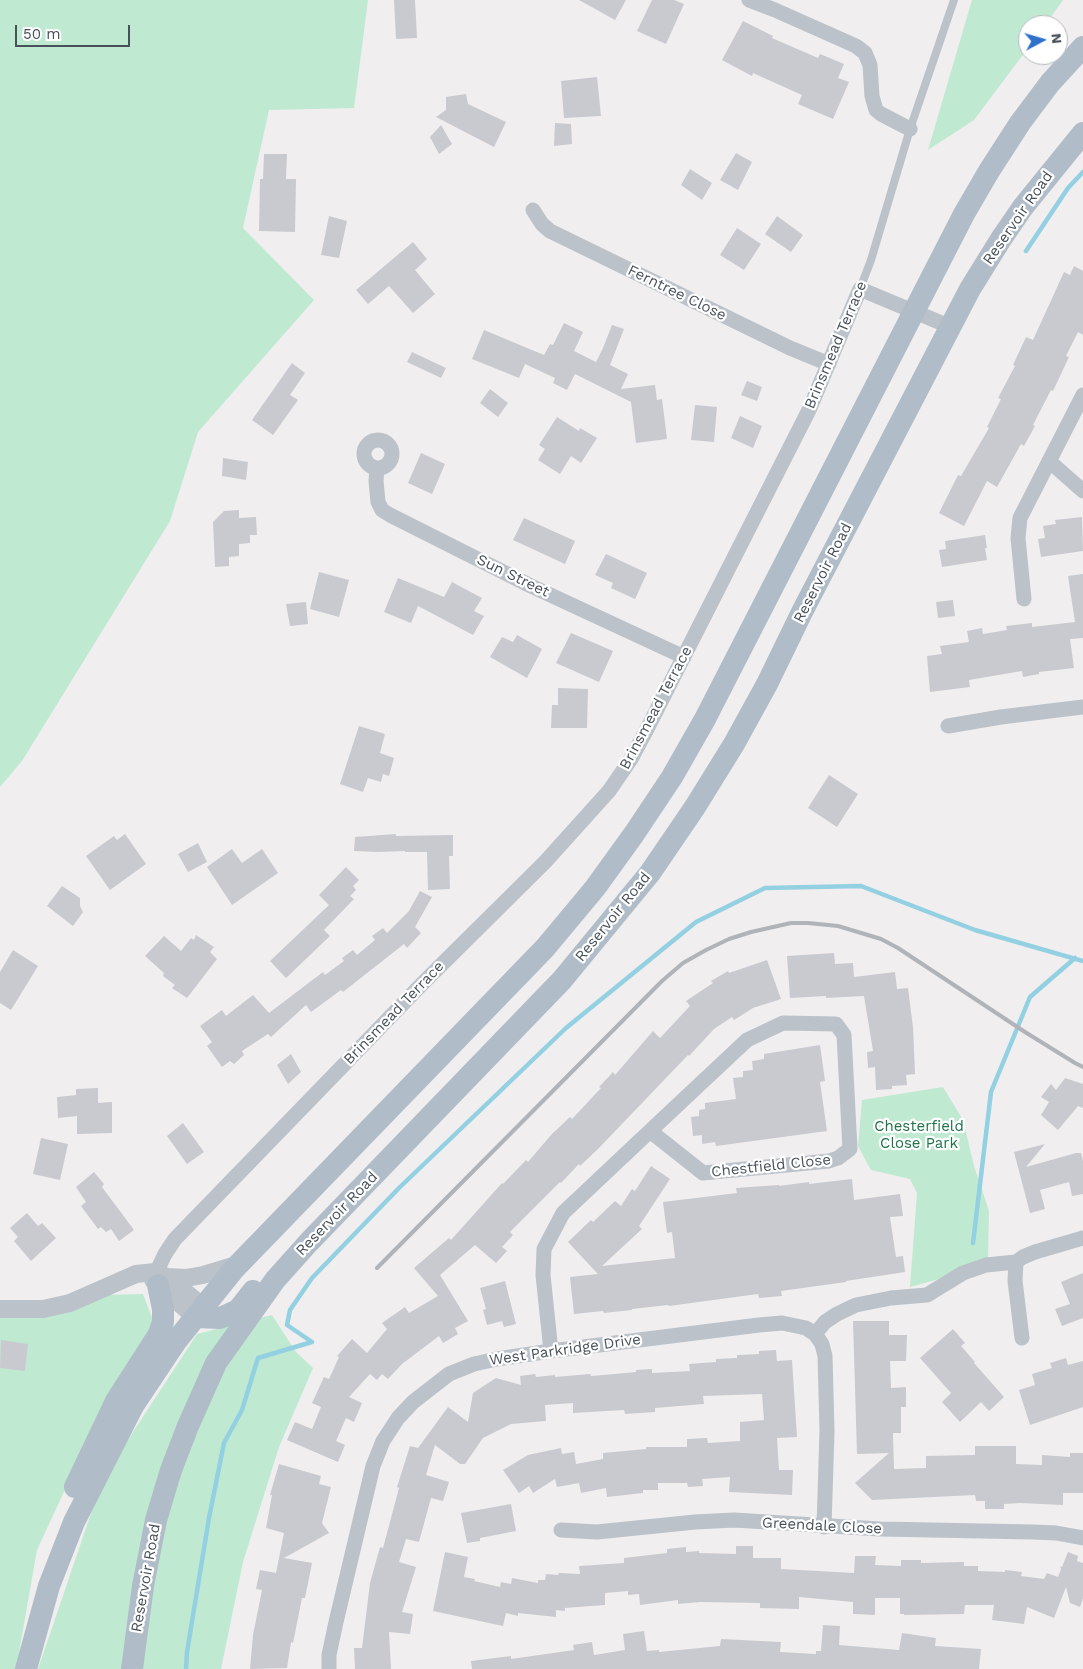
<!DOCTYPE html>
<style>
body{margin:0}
#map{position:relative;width:1083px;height:1669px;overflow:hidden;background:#f0eeee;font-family:"Work Sans",sans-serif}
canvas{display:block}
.north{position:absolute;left:1018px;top:15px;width:50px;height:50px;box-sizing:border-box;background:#fff;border:1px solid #b6b9bd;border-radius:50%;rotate:84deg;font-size:14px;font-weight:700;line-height:20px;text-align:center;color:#485159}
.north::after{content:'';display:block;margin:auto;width:18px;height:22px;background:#2e71ca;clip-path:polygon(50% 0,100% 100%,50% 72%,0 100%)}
.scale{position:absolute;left:15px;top:25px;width:115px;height:22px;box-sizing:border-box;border:2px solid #485159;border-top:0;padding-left:6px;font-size:15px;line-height:18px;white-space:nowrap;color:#485159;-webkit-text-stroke:4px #fff;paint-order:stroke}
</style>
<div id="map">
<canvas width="1083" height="1669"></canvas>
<div class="north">N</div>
<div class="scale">50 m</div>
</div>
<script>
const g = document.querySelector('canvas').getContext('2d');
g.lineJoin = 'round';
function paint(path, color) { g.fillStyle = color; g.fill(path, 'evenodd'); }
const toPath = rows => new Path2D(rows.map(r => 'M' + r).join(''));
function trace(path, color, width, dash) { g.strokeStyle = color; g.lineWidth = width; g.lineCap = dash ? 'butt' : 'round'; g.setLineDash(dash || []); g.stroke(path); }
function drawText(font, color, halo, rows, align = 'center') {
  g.font = font + ' "Work Sans",sans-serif'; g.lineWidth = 4.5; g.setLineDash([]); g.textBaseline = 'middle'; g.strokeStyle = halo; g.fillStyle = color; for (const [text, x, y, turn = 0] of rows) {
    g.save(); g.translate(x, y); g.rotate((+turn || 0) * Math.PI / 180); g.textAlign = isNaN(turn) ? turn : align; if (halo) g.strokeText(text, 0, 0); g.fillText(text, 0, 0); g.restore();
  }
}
const green = toPath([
 [0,0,368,0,354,108,269,110,243,228,314,300,198,432,170,521,22,761,0,787],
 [972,0,1063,0,1045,25,1028,25,1028,48,974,120,928,150],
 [943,1087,963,1120,974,1166,989,1211,988,1258,950,1276,910,1287,917,1193,910,1179,871,1170,858,1146,862,1100],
 [143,1294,154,1323,110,1392,37,1550,16,1669,0,1669,0,1316,101,1295],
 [272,1315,296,1352,313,1368,279,1447,243,1562,221,1669,38,1669,103,1478,197,1334]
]);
const stream = toPath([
 [1026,251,1068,188,1083,172],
 [973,1243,991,1092,1030,997,1075,958],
 [312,1342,287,1325,290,1310,312,1278,399,1188,566,1028,696,922,765,888,861,886,975,930,1083,961],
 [186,1669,187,1652,209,1518,224,1443,242,1410,258,1358,312,1342]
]);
const building = toPath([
 [394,0,415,0,417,38,396,39],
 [579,0,626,0,615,20],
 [652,0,674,0,684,4,666,44,637,31],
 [743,21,773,36,772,38,818,58,820,54,844,64,838,78,849,82,833,119,798,104,802,95,753,73,752,76,722,60],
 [597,77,601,116,564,118,561,81],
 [466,94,468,104,506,122,494,147,436,117,446,110,446,97],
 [555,123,571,124,572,144,554,146],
 [441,125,452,144,439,154,430,137],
 [736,153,752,162,738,190,720,180],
 [264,154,287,154,286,179,296,179,295,232,259,231,260,179,263,179],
 [690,169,712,183,702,200,681,185],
 [329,216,347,221,339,258,321,255],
 [777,216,803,235,791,252,765,234],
 [737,228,761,244,744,270,720,255],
 [413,242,427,259,415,270,435,294,413,313,389,286,368,304,356,290],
 [1074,266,1083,271,1083,335,1078,332,1066,356,1069,357,1053,391,1051,390,1033,425,1035,426,1024,446,1021,444,997,487,987,481,964,526,939,513,958,475,961,476,989,428,987,427,1001,399,998,398,1015,366,1013,365,1026,337,1033,340,1064,272,1070,275],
 [564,323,583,332,574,351,596,362,603,348,612,325,624,329,610,365,628,374,621,389,655,385,657,400,662,399,667,439,636,443,631,402,575,374,567,390,553,383,555,378,525,364,519,378,472,359,484,330,544,355,550,344,553,345],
 [412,352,446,368,441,378,407,362],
 [292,363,305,373,290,395,298,400,273,435,252,420],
 [747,381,762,387,757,401,741,395],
 [490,389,508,403,498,417,480,403],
 [695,405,717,407,714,442,691,440],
 [740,416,762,426,753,448,731,438],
 [557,417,579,431,580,428,597,438,581,463,571,456,560,474,538,460,545,449,539,445],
 [421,453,445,464,432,494,408,483],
 [223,458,248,462,246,480,222,476],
 [239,510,239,518,256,517,257,535,250,535,250,543,239,544,239,556,229,557,229,566,215,567,213,522,224,511],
 [1082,517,1083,551,1041,557,1038,539,1045,538,1043,526,1056,524,1055,520],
 [524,518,575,541,565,564,513,540],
 [985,535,987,548,985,548,987,560,942,567,939,550,946,549,945,541],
 [606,554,647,573,635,599,611,588,613,583,595,575],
 [319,572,349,580,339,617,310,609],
 [1083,574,1083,638,1070,639,1074,668,1039,672,1039,674,1023,677,1022,671,969,680,970,687,930,692,927,656,942,654,940,646,969,642,967,631,982,628,983,634,1007,630,1006,626,1032,623,1032,627,1075,622,1068,576],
 [398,578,444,597,452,582,482,598,474,611,484,616,473,635,418,606,411,623,384,612],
 [953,600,955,616,938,618,936,602],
 [306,602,308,624,290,626,286,604],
 [571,633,613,651,599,682,556,663],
 [517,635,542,649,527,678,490,657,502,637,513,642],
 [558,688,588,689,587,728,551,728,552,705,558,705],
 [359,726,385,734,380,753,394,758,389,776,383,774,381,782,368,778,363,792,340,784],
 [829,775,858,794,837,827,808,808],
 [125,834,146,864,110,890,86,856,114,836,117,840],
 [396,834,396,836,453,835,453,856,449,856,450,889,428,890,427,852,405,852,405,851,378,852,354,851,355,837],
 [198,843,207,862,188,872,178,854],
 [232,849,242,863,262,849,278,873,232,905,207,867],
 [346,867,359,880,353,886,356,890,350,896,354,899,324,930,330,936,286,978,270,961,329,905,319,895],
 [62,886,80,898,80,906,83,912,73,926,47,906],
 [420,891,432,897,415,927,421,933,407,948,404,944,343,992,341,990,311,1012,306,1005,271,1037,268,1034,242,1051,244,1055,234,1064,230,1061,222,1067,207,1046,212,1042,200,1026,222,1010,226,1016,253,995,269,1013,323,972,325,975,344,961,342,958,353,950,357,955,375,940,372,936,383,928,387,933,409,911],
 [196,935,214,947,210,952,217,959,187,998,172,988,175,985,163,976,164,973,145,956,164,936,181,951,191,938,194,940],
 [13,950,38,966,11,1010,0,1003,0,972],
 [834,953,835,964,853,963,854,977,895,972,897,989,908,988,913,1027,915,1074,906,1075,907,1085,892,1086,892,1089,876,1090,875,1067,868,1068,867,1052,873,1051,864,996,826,998,826,996,790,998,787,956],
 [767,960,781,999,753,1008,734,1020,732,1017,714,1029,689,1056,688,1055,599,1148,580,1166,579,1164,561,1183,560,1182,510,1232,513,1235,502,1247,507,1251,496,1263,475,1245,440,1275,468,1321,455,1328,458,1334,443,1343,439,1336,402,1364,388,1379,382,1374,377,1380,370,1374,349,1397,362,1403,354,1422,346,1418,336,1441,345,1445,338,1462,287,1440,295,1422,312,1429,321,1407,312,1403,324,1377,329,1379,339,1357,337,1356,352,1339,367,1353,387,1329,382,1323,405,1307,409,1313,438,1296,414,1268,449,1238,451,1240,502,1183,503,1184,526,1160,528,1162,551,1135,570,1117,572,1119,601,1088,599,1087,613,1072,615,1075,653,1031,660,1038,690,1006,686,1001,713,983,711,981,728,971,729,973],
 [820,1045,825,1081,820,1082,827,1131,716,1146,715,1142,702,1144,702,1135,693,1136,691,1117,699,1116,699,1110,705,1109,705,1103,736,1099,733,1078,743,1077,743,1071,753,1070,752,1061,764,1059,764,1054],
 [291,1054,301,1072,288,1084,277,1065],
 [1065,1078,1083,1084,1083,1108,1078,1106,1058,1130,1041,1115,1049,1102,1041,1097,1051,1084,1056,1090],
 [98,1088,98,1103,112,1102,112,1133,77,1134,77,1116,58,1118,57,1097,76,1095,76,1089],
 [183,1123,204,1152,187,1164,167,1136],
 [41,1138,68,1144,60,1180,33,1174],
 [1045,1144,1026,1167,1076,1153,1081,1153,1083,1161,1083,1194,1072,1196,1069,1182,1040,1190,1045,1209,1030,1213,1014,1152],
 [651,1166,670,1179,639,1226,642,1229,602,1266,675,1258,672,1232,667,1233,663,1202,737,1193,736,1188,779,1185,779,1186,809,1182,809,1184,852,1179,854,1200,900,1194,903,1216,890,1217,896,1257,903,1256,905,1272,846,1281,846,1282,781,1291,782,1296,759,1298,758,1294,669,1306,668,1305,632,1309,632,1310,604,1313,603,1311,574,1314,570,1277,598,1274,568,1242,591,1220,593,1222,615,1201,621,1206,632,1189,635,1191],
 [94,1172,104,1184,102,1187,134,1230,119,1241,111,1229,106,1232,101,1227,98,1229,81,1206,86,1202,76,1187],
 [27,1213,38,1226,42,1223,56,1238,31,1261,14,1241,18,1237,10,1228],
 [1083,1273,1083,1318,1062,1326,1055,1309,1070,1304,1061,1282],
 [505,1281,516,1324,504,1327,502,1321,487,1325,483,1310,486,1309,480,1288],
 [853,1321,889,1321,889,1335,907,1335,906,1361,890,1361,891,1388,906,1387,906,1407,901,1407,901,1433,893,1433,894,1469,926,1468,926,1456,975,1455,975,1446,1016,1446,1016,1464,1042,1465,1042,1455,1070,1457,1070,1453,1083,1453,1083,1493,1063,1493,1063,1505,1020,1503,1004,1504,1004,1509,985,1509,985,1501,976,1501,975,1495,872,1500,855,1483,889,1453,857,1454],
 [953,1329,965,1343,961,1346,975,1362,974,1363,1004,1397,989,1411,981,1402,960,1422,942,1402,951,1393,920,1358],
 [1,1340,28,1344,25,1371,0,1368],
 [776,1350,777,1361,792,1360,797,1437,777,1438,779,1470,793,1470,792,1495,729,1492,730,1477,702,1479,703,1486,688,1487,687,1483,658,1483,658,1490,643,1490,643,1493,607,1497,606,1488,581,1493,579,1483,557,1487,555,1479,533,1493,529,1486,519,1493,503,1470,528,1455,561,1448,562,1454,574,1452,576,1464,603,1459,603,1453,646,1449,646,1447,687,1447,687,1439,707,1438,708,1443,740,1441,740,1422,764,1420,762,1394,703,1396,704,1404,655,1408,655,1412,625,1414,624,1410,573,1413,573,1403,545,1405,546,1421,511,1424,483,1438,465,1464,460,1464,435,1445,426,1475,449,1482,443,1501,431,1498,419,1542,406,1539,399,1562,416,1567,402,1612,413,1614,410,1634,389,1632,391,1669,355,1669,354,1648,362,1648,370,1583,380,1547,383,1548,399,1488,397,1487,410,1446,418,1448,448,1407,468,1422,473,1393,496,1378,521,1385,520,1376,535,1374,536,1377,555,1375,555,1377,590,1374,591,1376,615,1374,636,1372,636,1370,652,1369,652,1373,690,1371,689,1364,716,1362,716,1359,737,1358,737,1355,759,1354,759,1351],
 [1066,1358,1068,1365,1083,1361,1083,1407,1030,1425,1019,1390,1035,1385,1032,1374,1052,1368,1050,1363],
 [279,1464,321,1476,319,1484,331,1487,322,1523,329,1533,284,1558,312,1563,305,1598,302,1598,293,1643,291,1642,287,1668,250,1669,253,1635,262,1590,256,1589,260,1570,276,1573,284,1533,266,1528,272,1495,270,1495],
 [511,1504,516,1531,480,1538,480,1541,467,1543,461,1513],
 [736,1546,753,1546,753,1558,781,1558,781,1569,854,1573,855,1556,876,1556,875,1565,901,1566,901,1560,921,1560,921,1563,964,1562,964,1566,978,1566,978,1571,1005,1572,1005,1570,1022,1572,1021,1576,1044,1579,1047,1573,1058,1577,1061,1569,1060,1566,1062,1567,1068,1552,1078,1556,1077,1561,1083,1563,1083,1598,1080,1607,1070,1603,1066,1587,1054,1618,1027,1607,1024,1624,992,1620,994,1605,965,1605,964,1614,904,1615,904,1614,900,1614,900,1598,875,1598,875,1615,853,1614,853,1602,799,1597,799,1609,760,1608,760,1603,700,1602,678,1604,678,1600,640,1605,639,1594,628,1595,628,1591,605,1593,605,1605,565,1608,565,1611,556,1610,556,1617,518,1613,518,1616,506,1613,503,1626,433,1611,445,1552,468,1557,464,1577,475,1579,474,1581,500,1587,501,1582,511,1584,512,1578,538,1583,538,1580,545,1580,546,1574,558,1575,559,1573,580,1574,579,1566,624,1563,624,1558,667,1553,667,1549,686,1547,686,1552,699,1551,699,1553,736,1554],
 [823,1625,840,1626,839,1645,899,1650,902,1633,936,1638,935,1646,981,1649,979,1669,472,1669,471,1661,511,1656,511,1659,574,1650,573,1645,592,1642,594,1655,625,1650,623,1634,644,1631,647,1651,659,1650,659,1652,720,1646,721,1639,781,1642,780,1652,816,1654,816,1651,821,1651]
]);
const service = toPath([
 [860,289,871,260,910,129,954,0]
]);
const minor = toPath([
 [749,0,775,10,856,46,865,53,870,65,872,96,876,110,881,114,910,129],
 [533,210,542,224,550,231,790,348,829,364],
 '364 454a14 14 0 1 1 28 0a14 14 0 1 1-28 0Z',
 [1049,461,1083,491],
 [377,468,376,481,378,502,382,510,390,515,531,586,684,657],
 [1024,599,1018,538,1020,518,1083,395],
 [948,726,1001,717,1083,707],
 [1016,1262,1015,1281,1022,1338],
 [152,1281,165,1254,175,1239,424,982,545,862,609,791,631,759,646,731,809,410,860,289,951,327],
 [815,1334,825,1322,837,1314,856,1305,891,1298,927,1295,963,1273,986,1265,1016,1262,1023,1257,1035,1252,1083,1238],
 [551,1351,543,1275,544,1249,563,1213,650,1131,747,1040,783,1023,836,1024,844,1035,850,1149,838,1158,829,1161,703,1173,650,1131],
 [561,1530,597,1532,695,1522,734,1520,880,1529,1033,1532,1056,1533,1083,1538],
 [329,1669,329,1655,336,1622,373,1466,383,1441,398,1418,413,1402,449,1374,474,1364,497,1359,551,1351,759,1325,782,1323,806,1328,815,1334,822,1344,825,1356,827,1431,824,1527]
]);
const tertiary = toPath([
 [167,1277,186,1278,203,1275,239,1264],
 [160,1286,195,1317],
 [0,1309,43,1309,70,1303,136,1274,155,1272,167,1277,203,1307]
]);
const primary = toPath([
 [195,1317,220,1318,227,1315,238,1310,253,1291],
 [75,1487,116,1401,159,1334,163,1322,163,1309,158,1285],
 [26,1669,49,1586,74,1522,133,1406,177,1340,234,1269,545,948,595,888,634,834,672,777,705,719,964,214,989,171,1020,123,1050,83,1083,47],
 [132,1669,143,1586,156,1520,171,1470,188,1426,216,1363,275,1280,309,1242,562,980,650,873,695,807,734,744,767,684,803,610,970,289,1001,239,1023,207,1083,133]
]);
const rail = toPath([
 [377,1268,662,981,683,963,706,950,729,939,751,932,791,923,808,923,838,926,881,939,898,948,1025,1032,1075,1063,1083,1067]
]);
const streetNames = [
 ["Reservoir Road",1018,218,-55],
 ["Ferntree Close",677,293,26],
 ["Brinsmead Terrace",836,345,-67],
 ["Reservoir Road",823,573,-63],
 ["Sun Street",513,576,26],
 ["Brinsmead Terrace",656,708,-62],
 ["Reservoir Road",613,917,-51],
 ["Brinsmead Terrace",394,1013,-46],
 ["Chestfield Close",771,1166,-6],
 ["Reservoir Road",337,1214,-46],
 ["West Parkridge Drive",565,1350,-8],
 ["Greendale Close",822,1526,3],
 ["Reservoir Road",146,1578,-80]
];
const parkNames = [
 ["Chesterfield",919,1127],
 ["Close Park",919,1144]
];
paint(green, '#c0e9d1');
trace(stream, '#93d0e1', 4.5);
paint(building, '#c9cad0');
trace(service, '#bbc2c9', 8);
trace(minor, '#bbc2c9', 15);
trace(tertiary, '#bbc2c9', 18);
trace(primary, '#b0bdc9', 22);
trace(rail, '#b0b3b7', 4);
drawText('15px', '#485159', '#fff', streetNames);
drawText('15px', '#21714a', '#fff', parkNames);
</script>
